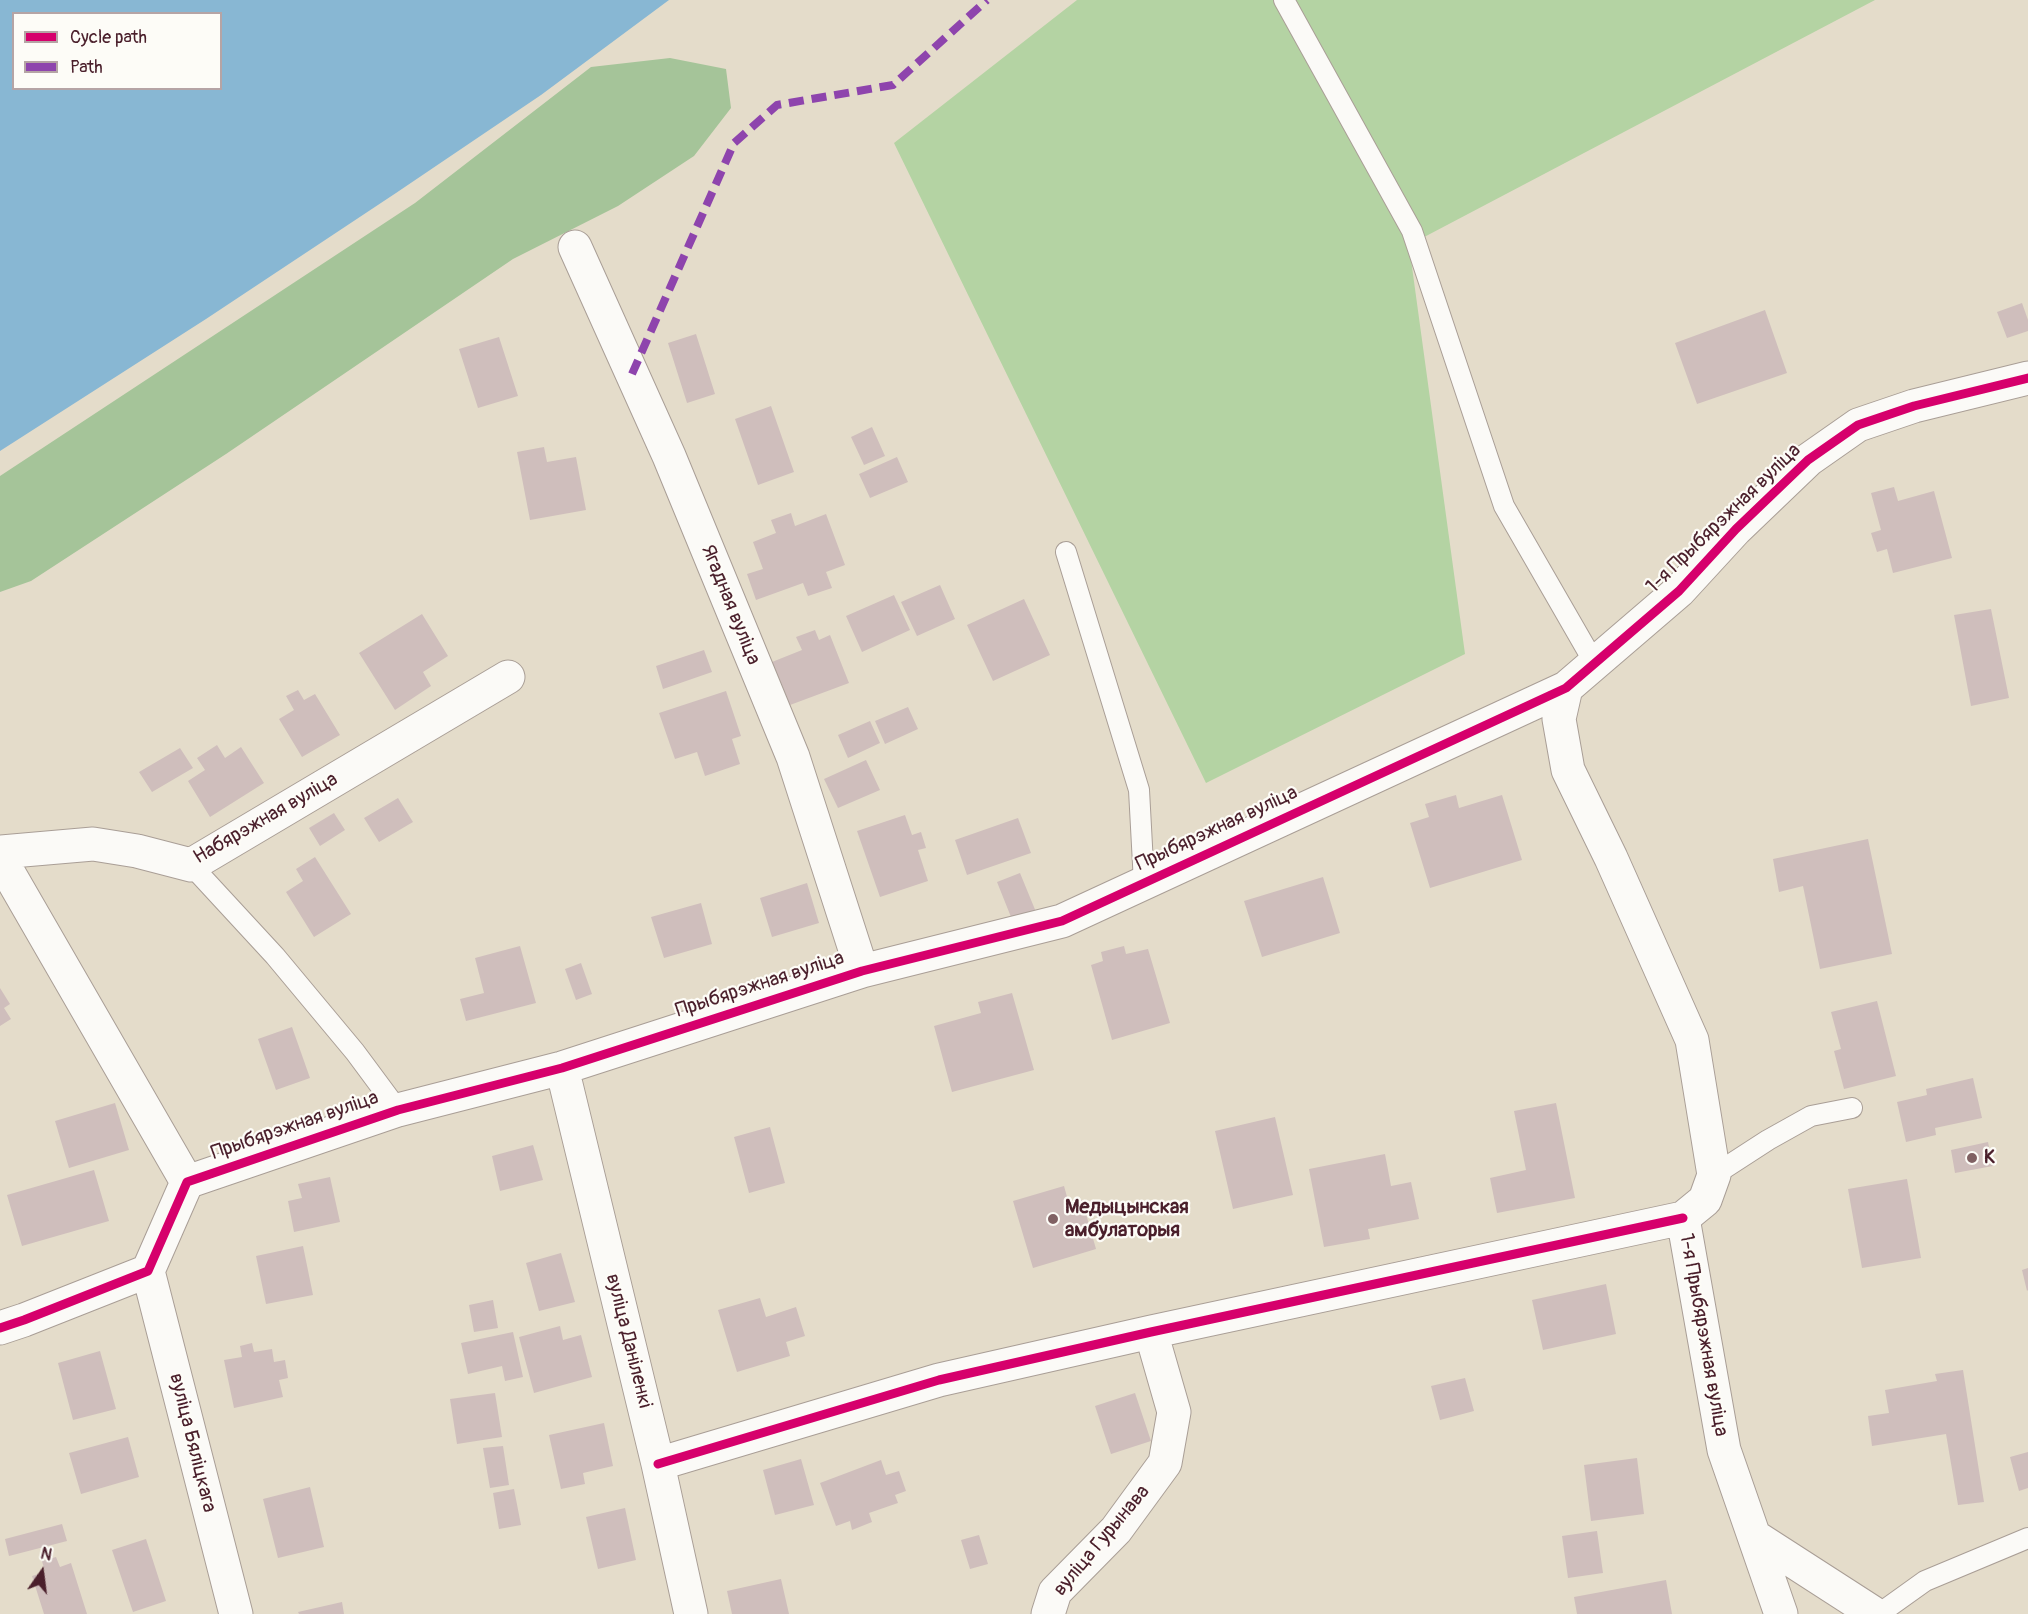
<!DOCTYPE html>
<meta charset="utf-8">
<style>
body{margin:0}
#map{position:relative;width:2028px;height:1614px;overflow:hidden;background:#e4dcca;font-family:Pangolin,sans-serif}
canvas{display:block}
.legend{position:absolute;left:12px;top:12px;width:210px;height:78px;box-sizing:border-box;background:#fdfcf7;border:2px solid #b5a4a5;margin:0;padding:8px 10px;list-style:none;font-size:18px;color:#4a1f2b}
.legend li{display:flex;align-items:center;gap:12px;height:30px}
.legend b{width:30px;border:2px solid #b5a4a5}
.north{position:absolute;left:12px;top:1542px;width:60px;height:60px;-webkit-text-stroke:4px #fdfcf7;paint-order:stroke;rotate:14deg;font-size:16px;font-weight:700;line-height:24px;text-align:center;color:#4a1f2b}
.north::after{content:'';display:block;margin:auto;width:21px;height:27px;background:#4a1f2b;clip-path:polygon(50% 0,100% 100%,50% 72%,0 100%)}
</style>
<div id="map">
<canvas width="2028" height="1614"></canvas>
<ul class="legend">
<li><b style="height:8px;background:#d6006c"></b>Cycle path</li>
<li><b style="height:8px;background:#8e44ad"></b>Path</li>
</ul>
<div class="north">N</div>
</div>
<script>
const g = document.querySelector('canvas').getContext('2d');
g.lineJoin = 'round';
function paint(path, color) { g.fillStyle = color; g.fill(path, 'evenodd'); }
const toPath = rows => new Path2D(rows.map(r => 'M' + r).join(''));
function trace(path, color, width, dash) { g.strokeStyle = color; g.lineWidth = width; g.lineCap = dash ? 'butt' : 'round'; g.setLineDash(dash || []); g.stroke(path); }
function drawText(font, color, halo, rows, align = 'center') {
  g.font = font + ' Pangolin,sans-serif'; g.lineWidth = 4.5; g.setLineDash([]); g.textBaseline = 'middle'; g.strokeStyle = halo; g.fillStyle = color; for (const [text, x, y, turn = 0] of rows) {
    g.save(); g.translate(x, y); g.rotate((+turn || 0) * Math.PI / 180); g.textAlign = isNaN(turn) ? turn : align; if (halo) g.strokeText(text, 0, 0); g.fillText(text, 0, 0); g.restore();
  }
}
const green = toPath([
 [1077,0,1875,0,1409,245,1465,654,1206,783,894,143]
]);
const forest = toPath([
 [670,58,726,69,731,108,694,156,618,206,513,259,226,454,31,581,0,592,0,476,415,203,591,67]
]);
const water = toPath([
 [0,0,669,0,541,95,396,193,206,319,0,451],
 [14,14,220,14,220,88,14,88]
]);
const building = toPath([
 [2022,303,2028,320,2028,331,2007,338,1997,312],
 [1765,310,1787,373,1697,404,1675,343],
 [696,334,715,394,687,403,668,343],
 [499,337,518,396,478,408,459,349],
 [771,406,794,472,758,485,735,419],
 [872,427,885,456,864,465,851,437],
 [544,447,547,462,576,457,586,510,530,520,517,452],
 [897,457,908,482,870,498,859,474],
 [1894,487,1898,501,1934,491,1952,558,1893,573,1887,549,1877,552,1871,533,1881,530,1871,493],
 [791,513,795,526,826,514,845,565,826,572,832,588,808,596,803,583,756,600,747,574,763,569,753,542,776,533,771,520],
 [940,585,955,619,917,636,901,602],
 [894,595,910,630,862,652,846,616],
 [1024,599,1050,655,993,681,967,625],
 [1991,609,2009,698,1971,706,1954,615],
 [422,614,448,656,423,672,431,686,395,710,359,653],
 [815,630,819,640,830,635,849,683,790,705,772,662,802,650,796,637],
 [704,650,712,672,663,689,656,666],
 [298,690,304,700,315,694,340,735,302,757,279,719,294,710,286,696],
 [726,691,741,736,732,739,740,764,705,776,697,752,675,759,659,713],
 [908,707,918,729,885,744,875,721],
 [870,721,880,743,848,758,838,735],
 [217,745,225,758,241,747,264,783,210,817,188,781,205,770,197,758],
 [180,748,193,768,152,792,139,772],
 [866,760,880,790,838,808,824,779],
 [1456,795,1459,808,1502,795,1522,860,1430,888,1410,823,1429,817,1425,804],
 [398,798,413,822,379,842,364,818],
 [334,813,345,830,320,846,309,828],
 [905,815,912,835,921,832,926,848,918,850,928,881,880,897,857,831],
 [1018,818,1031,853,967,875,955,840],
 [1868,839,1892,954,1820,969,1803,886,1779,892,1773,859],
 [315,857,351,914,314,937,286,892,303,881,296,869],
 [1020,873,1036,912,1013,922,997,882],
 [1323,877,1340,933,1262,957,1244,901],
 [807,883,819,923,772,937,760,898],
 [701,903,712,944,664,958,651,917],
 [520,946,536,1003,466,1021,460,999,484,993,475,958],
 [1124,946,1126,954,1148,949,1170,1023,1112,1040,1091,965,1103,961,1101,952],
 [581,963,592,994,576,1000,565,969],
 [0,988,10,1004,4,1008,11,1019,0,1026],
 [1012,993,1034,1070,952,1092,934,1026,981,1013,978,1002],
 [1877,1001,1896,1076,1844,1089,1834,1051,1841,1049,1831,1012],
 [292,1027,310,1078,276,1090,258,1039],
 [1973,1078,1982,1118,1935,1128,1936,1135,1906,1142,1897,1102,1927,1095,1926,1089],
 [115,1103,129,1150,69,1168,55,1121],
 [1556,1103,1575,1198,1497,1213,1490,1178,1526,1170,1514,1111],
 [1275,1117,1293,1195,1233,1209,1215,1131],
 [770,1127,785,1183,749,1193,734,1137],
 [1988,1142,1993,1166,1955,1173,1951,1150],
 [533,1145,543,1180,500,1191,492,1156],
 [1385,1154,1391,1186,1411,1182,1419,1219,1368,1229,1370,1239,1324,1247,1309,1169],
 [94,1170,109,1221,22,1246,7,1195],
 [330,1177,340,1222,294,1232,288,1201,302,1198,298,1184],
 [1907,1179,1921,1258,1862,1268,1848,1189],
 [1064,1186,1069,1204,1082,1200,1096,1249,1033,1268,1013,1201],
 [303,1246,313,1295,266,1304,256,1256],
 [561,1253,575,1302,539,1311,526,1263],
 [2028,1268,2028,1290,2027,1291,2022,1270],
 [1606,1284,1616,1334,1543,1350,1532,1300],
 [760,1298,766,1317,796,1307,805,1336,786,1342,790,1356,737,1372,718,1310],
 [493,1300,498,1328,474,1332,469,1305],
 [560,1326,563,1340,581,1335,592,1377,534,1393,519,1337],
 [513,1332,523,1377,505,1381,502,1366,468,1374,461,1343],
 [252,1343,254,1352,272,1349,274,1362,285,1360,288,1378,279,1380,283,1397,234,1408,224,1360,242,1357,240,1346],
 [100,1351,116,1409,73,1420,58,1363],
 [1963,1370,1984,1502,1958,1505,1946,1434,1872,1446,1868,1416,1889,1413,1885,1390,1937,1381,1935,1374],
 [1465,1378,1474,1411,1440,1420,1431,1386],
 [495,1393,502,1437,457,1444,450,1399],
 [1135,1393,1151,1441,1111,1454,1095,1406],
 [604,1423,613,1466,583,1473,585,1484,561,1489,549,1435],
 [128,1437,139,1477,81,1494,69,1453],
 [503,1446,509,1485,490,1488,483,1448],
 [2028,1452,2028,1488,2019,1491,2010,1457],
 [1637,1458,1644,1514,1591,1521,1584,1465],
 [801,1459,814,1505,775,1515,763,1470],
 [881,1460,886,1475,899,1471,906,1491,895,1495,898,1503,869,1513,872,1522,852,1530,850,1521,836,1526,820,1483],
 [310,1487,324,1547,278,1558,263,1499],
 [514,1489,521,1525,499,1529,493,1493],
 [625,1508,636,1560,598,1569,586,1517],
 [62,1524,67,1541,9,1556,5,1539],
 [1597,1531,1603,1573,1568,1578,1562,1536],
 [979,1535,988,1564,970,1569,961,1540],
 [146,1539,166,1601,133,1612,112,1550],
 [56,1557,60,1567,71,1563,87,1614,44,1614,32,1576,45,1572,42,1561],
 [781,1579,789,1614,732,1614,727,1591],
 [1666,1580,1672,1614,1577,1614,1574,1597],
 [342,1602,344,1614,299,1614,298,1612]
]);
const service = toPath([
 [1284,0,1412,231,1504,506,1595,664],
 [1066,552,1139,790,1144,883],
 [191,865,275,956,355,1052,398,1110],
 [1714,1175,1768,1140,1811,1116,1852,1108],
 [1879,1614,1925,1581,2028,1538]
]);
const minor = toPath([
 [575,247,669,456,793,757,862,971],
 [1566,688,1559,719,1568,770,1611,858,1692,1040,1714,1175,1705,1200,1683,1218,1724,1450,1781,1614],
 [0,852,93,844,137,851,191,865,508,677],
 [0,858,187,1182],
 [562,1068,658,1464,691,1614],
 [148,1271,236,1614],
 [0,1328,24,1320,148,1271,187,1182,398,1110,562,1068,862,971,1062,921,1566,688,1679,591,1736,529,1808,460,1858,425,1914,406,2028,378],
 [658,1464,939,1380,1151,1332,1683,1218],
 [1754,1536,1875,1614],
 [1048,1614,1055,1592,1116,1530,1165,1463,1174,1412,1151,1332]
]);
const quiet = toPath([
 [632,374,734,143,777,105,893,85,987,0]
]);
const cycleway = toPath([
 [0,1328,24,1320,148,1271,187,1182,398,1110,562,1068,862,971,1062,921,1566,688,1679,591,1736,529,1808,460,1858,425,1914,406,2028,378],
 [658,1464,939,1380,1151,1332,1683,1218]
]);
const markers = [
 [1972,1158,6,"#806163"],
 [1053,1219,6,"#806163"]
];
const streetNames = [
 ["1-я Прыбярэжная вуліца",1724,519,-44],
 ["Ягадная вуліца",730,605,68],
 ["Набярэжная вуліца",266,819,-30],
 ["Прыбярэжная вуліца",1217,829,-25],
 ["Прыбярэжная вуліца",760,985,-18],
 ["Прыбярэжная вуліца",295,1126,-19],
 ["1-я Прыбярэжная вуліца",1703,1335,80],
 ["вуліца Даніленкі",628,1341,76],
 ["вуліца Бяліцкага",192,1443,76],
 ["вуліца Гурынава",1102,1541,-50]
];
const poiNames = [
 ["К",1984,1158],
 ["Медыцынская",1065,1208],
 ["амбулаторыя",1065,1231]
];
paint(green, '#b4d3a3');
paint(forest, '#a5c499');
paint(water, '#88b7d3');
paint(building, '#cfbebc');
trace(service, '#a99e96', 22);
trace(minor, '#a99e96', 35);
trace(service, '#fbfaf7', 20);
trace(minor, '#fbfaf7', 33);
trace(quiet, '#8e44ad', 8, [15, 8]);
trace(cycleway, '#d6006c', 9);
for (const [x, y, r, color] of markers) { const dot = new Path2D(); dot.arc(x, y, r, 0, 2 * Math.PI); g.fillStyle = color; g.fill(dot); trace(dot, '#fdfcf7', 2); }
drawText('20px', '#4a1f2b', '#fdfcf7', streetNames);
drawText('bold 20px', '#4a1f2b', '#fdfcf7', poiNames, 'left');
</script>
